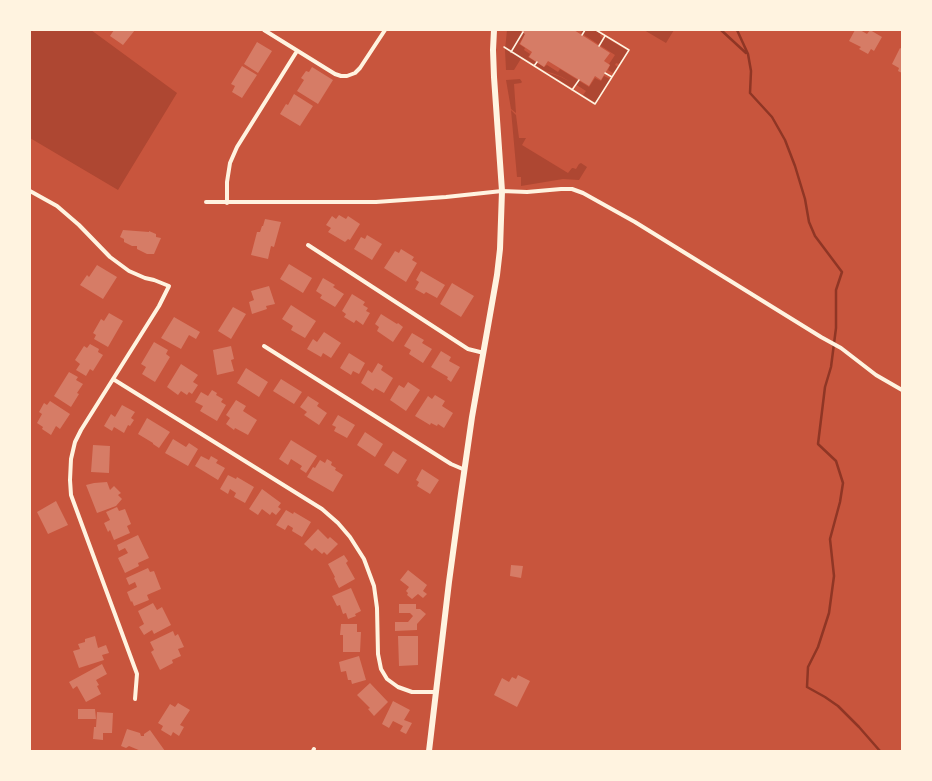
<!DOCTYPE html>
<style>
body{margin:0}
#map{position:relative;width:932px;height:781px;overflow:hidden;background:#c8553d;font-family:Roboto,sans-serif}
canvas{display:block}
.frame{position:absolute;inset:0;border:31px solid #fff3e0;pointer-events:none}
</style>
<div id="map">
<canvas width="932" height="781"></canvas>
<div class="frame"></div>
</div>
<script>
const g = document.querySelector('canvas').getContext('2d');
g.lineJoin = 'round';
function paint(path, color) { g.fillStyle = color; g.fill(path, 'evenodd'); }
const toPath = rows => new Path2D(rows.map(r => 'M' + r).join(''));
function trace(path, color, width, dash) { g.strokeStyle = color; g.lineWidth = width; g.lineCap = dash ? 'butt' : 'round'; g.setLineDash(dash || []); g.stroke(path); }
const green = toPath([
 [30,30,91,30,177,93,118,190,30,138],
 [507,30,519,30,525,34,519,44,525,48,524,50,530,54,528,57,544,67,547,65,558,72,560,69,589,87,595,78,601,81,604,76,610,79,596,103,583,95,586,91,575,84,572,88,546,72,561,77,572,83,562,77,552,73,545,71,522,57,514,70,506,70,505,50],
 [582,30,594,30,601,34,600,36,602,37,603,39,605,37,628,51,619,64,616,63,615,65,618,67,613,73,608,70,610,65,609,64,615,55,581,33],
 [644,30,674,30,666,43],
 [520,79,522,82,521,83,514,84,516,113,511,109,506,80],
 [511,110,516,115,519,138,526,138,522,145,568,173,572,168,573,168,576,169,579,164,581,163,587,167,579,180,563,179,521,186,521,177,517,177]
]);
const stream = toPath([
 [721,30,746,53],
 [737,30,748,54,751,71,750,93,772,117,785,140,795,166,805,199,809,222,815,236,842,272,836,290,836,328,831,367,825,387,818,444,836,461,843,483,840,502,830,539,834,576,829,613,818,647,808,667,807,687,825,697,838,706,859,727,880,751]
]);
const building = toPath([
 [114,30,135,30,123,45,110,36],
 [520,30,574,30,610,53,604,61,610,65,601,80,595,76,589,86,548,61,544,67,529,57,532,52,520,44,525,34],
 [855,30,860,30,867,34,870,30,882,37,874,51,871,49,868,54,859,49,861,47,849,41],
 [257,42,272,51,258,73,244,64],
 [900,48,902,49,902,73,898,71,899,68,892,64],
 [242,66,257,75,242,98,232,92,235,86,231,84],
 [312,67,333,80,318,104,297,91,304,80,301,78,306,71,309,72],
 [294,94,313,106,300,126,280,114,286,104,288,105],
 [339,215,346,219,348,216,360,224,350,240,348,239,345,242,328,232,331,228,326,225,332,216,336,219],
 [265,219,281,222,274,247,271,246,268,259,251,255,257,232,260,232,262,226,263,226],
 [123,230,149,232,149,231,156,234,156,237,161,238,154,254,147,254,137,249,137,246,132,246,124,242,124,239,120,237],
 [367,235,382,244,372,260,354,249,361,237,365,239],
 [401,249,414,257,412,260,417,263,406,282,384,268,395,251,399,253],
 [289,264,312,278,303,293,280,279],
 [97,265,117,277,103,299,80,285,87,275,89,277],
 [421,271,445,285,437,298,426,292,424,294,415,289,419,282,416,280],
 [323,278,335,285,333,287,344,294,335,307,320,298,322,295,316,291],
 [452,283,474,296,461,317,440,304],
 [269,286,275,304,266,306,267,309,252,314,249,302,254,300,251,291],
 [352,294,365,302,363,305,368,308,366,311,370,313,363,325,356,320,354,323,344,317,346,314,342,311],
 [291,305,316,321,305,338,291,330,293,326,282,319],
 [233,307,246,314,231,339,218,331],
 [109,313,123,321,108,347,94,339,96,335,93,333,101,319,104,321],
 [381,314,397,324,398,323,403,327,393,342,377,331,379,327,375,324],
 [174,317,200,332,196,339,189,335,181,349,161,338],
 [324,332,341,343,331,358,323,353,321,357,307,349,313,339,317,342],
 [412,333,424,340,422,343,432,349,423,363,409,354,411,350,404,346],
 [154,342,168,350,166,354,170,357,155,382,142,374,146,367,141,364],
 [90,344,99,349,98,352,103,355,93,371,90,369,86,376,76,370,80,364,75,360,84,346,87,348],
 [231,346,234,359,231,360,234,371,217,375,213,350],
 [441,351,451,357,449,361,460,367,451,382,447,379,448,377,431,367],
 [349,353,365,363,359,374,353,371,351,375,340,368],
 [378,363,383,366,381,370,393,378,384,393,375,388,373,391,361,383,368,370,372,373],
 [181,364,198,375,193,382,198,385,192,394,189,392,187,395,181,391,178,395,167,387],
 [246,368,268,382,259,397,237,383],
 [69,372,78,377,76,380,83,384,77,393,79,394,71,407,54,396],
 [281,379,302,392,294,404,273,391],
 [408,382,420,390,406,411,390,400,399,385,404,388],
 [212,390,217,393,216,395,223,399,221,402,226,405,217,421,200,411,203,406,195,402,201,392,208,396],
 [435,395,445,401,442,406,453,413,444,428,438,424,437,426,431,423,430,425,415,416,428,396,432,399],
 [308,396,319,403,317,406,327,413,319,425,304,415,307,412,300,407],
 [236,400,246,406,243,411,257,420,248,435,235,428,234,430,226,424,230,418,226,415],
 [50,401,70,414,60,429,56,426,51,435,42,429,43,427,37,423,42,414,39,412,44,403,47,405],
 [122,405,135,412,131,418,134,420,130,426,128,425,124,433,114,427,112,431,104,426,111,414,115,417],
 [338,415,355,425,347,438,334,431,336,427,332,425],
 [147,418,170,432,159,448,153,444,153,443,138,434],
 [365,432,383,444,375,457,357,445],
 [173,439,186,447,189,443,198,449,188,466,165,453],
 [291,440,317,456,306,473,300,469,302,466,291,459,288,465,279,459],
 [93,445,110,446,109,473,91,472],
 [393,451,407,460,398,474,384,465],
 [201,456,209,460,211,456,218,460,216,463,225,468,218,480,195,466],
 [327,459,332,462,331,465,336,468,335,470,343,475,333,492,307,477,313,467,315,468,320,460,325,463],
 [422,469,439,480,430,494,417,486,419,482,416,480],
 [228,475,236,479,237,477,254,487,245,503,234,497,236,493,230,489,228,494,220,489],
 [107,482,110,490,114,486,121,493,118,495,122,499,116,506,97,513,86,485,94,483],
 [262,489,281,503,278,507,281,509,276,515,272,512,270,515,262,509,258,515,249,509],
 [56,501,68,525,48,534,37,512],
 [117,507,119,511,125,509,131,524,127,526,130,533,114,540,110,530,108,532,104,523,110,520,106,512],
 [286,510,293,514,294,512,311,522,302,537,292,531,293,528,288,525,285,530,276,525],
 [318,529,328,539,330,537,338,544,327,555,324,552,322,554,315,548,312,551,304,544],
 [138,535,149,558,138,563,139,566,125,573,118,558,128,553,125,548,119,551,117,545],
 [344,555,348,561,346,563,355,579,339,588,334,578,335,577,328,564],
 [511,565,523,566,521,578,510,576],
 [148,568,150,572,154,571,161,589,147,595,149,600,134,606,132,601,131,602,127,592,137,587,135,582,129,585,126,578],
 [408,570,427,585,423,591,427,594,423,598,418,594,412,599,407,595,408,593,406,591,409,587,400,580],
 [351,588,361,611,355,614,356,616,348,619,346,613,343,614,340,605,337,606,332,596],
 [153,603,157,610,162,607,171,625,154,634,152,630,144,635,139,627,144,624,138,611],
 [399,604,416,604,416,609,420,609,426,614,417,624,417,630,395,631,395,622,408,622,413,616,410,613,399,613],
 [341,624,357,624,357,632,361,632,360,652,343,652,343,635,340,635],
 [173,631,175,636,178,634,184,647,178,649,181,656,172,660,173,663,160,670,151,652,154,650,150,642],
 [95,636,98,648,106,645,109,653,102,655,104,660,79,668,73,651,80,649,78,644,85,642,85,639],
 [398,636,418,636,418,665,399,666],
 [359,656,366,680,352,684,351,680,348,680,346,671,341,672,339,662],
 [102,664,107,674,96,680,99,685,97,686,101,694,86,702,77,686,73,689,69,682],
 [518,675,530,681,517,707,494,695,502,678,509,682,512,677,516,679],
 [370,683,388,702,374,716,368,709,370,708,357,695],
 [393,701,410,710,404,720,412,723,406,734,400,731,403,726,393,721,389,728,382,724],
 [178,703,190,710,180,725,184,727,179,736,173,732,171,736,161,730,163,726,158,723,170,704,175,707],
 [78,709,95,709,96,719,78,719],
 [97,712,113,713,112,733,103,733,103,740,93,739,94,727,96,727],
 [127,729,140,733,141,736,144,736,144,734,150,730,165,751,141,751,129,746,126,748,121,746]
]);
const path = toPath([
 [582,35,585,30],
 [599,46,605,36],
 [504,47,595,104,629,50,596,30],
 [511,52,523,32],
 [534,66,537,62],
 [605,73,612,77],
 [572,90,579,80]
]);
const minor = toPath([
 [264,30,335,74,341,76,347,76,355,73,360,68,385,30],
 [30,191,57,206,79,225,110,257,129,271,145,278,154,280,169,286,159,306,81,430,75,442,71,459,70,480,71,495,137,674,135,699],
 [206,202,376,202,446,197,502,191,527,192,561,189,572,189,583,193,635,222,821,337,841,348,876,375,902,390],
 [227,203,227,182,230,163,237,147,297,51],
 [308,245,468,349,484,353],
 [264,346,451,464,465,470],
 [113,379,322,509,338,523,350,537,364,559,374,586,377,608,378,654,381,669,387,679,398,687,412,692,436,692],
 [313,751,314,749]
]);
const tertiary = toPath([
 [429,751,449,582,460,501,472,417,497,275,500,249,502,191,494,77,493,50,494,30]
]);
paint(green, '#ae4732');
trace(stream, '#8f3625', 2.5);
paint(building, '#d67c66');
trace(path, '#fff3e0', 1.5);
trace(minor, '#fff3e0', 4);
trace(tertiary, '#fff3e0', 6);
</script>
